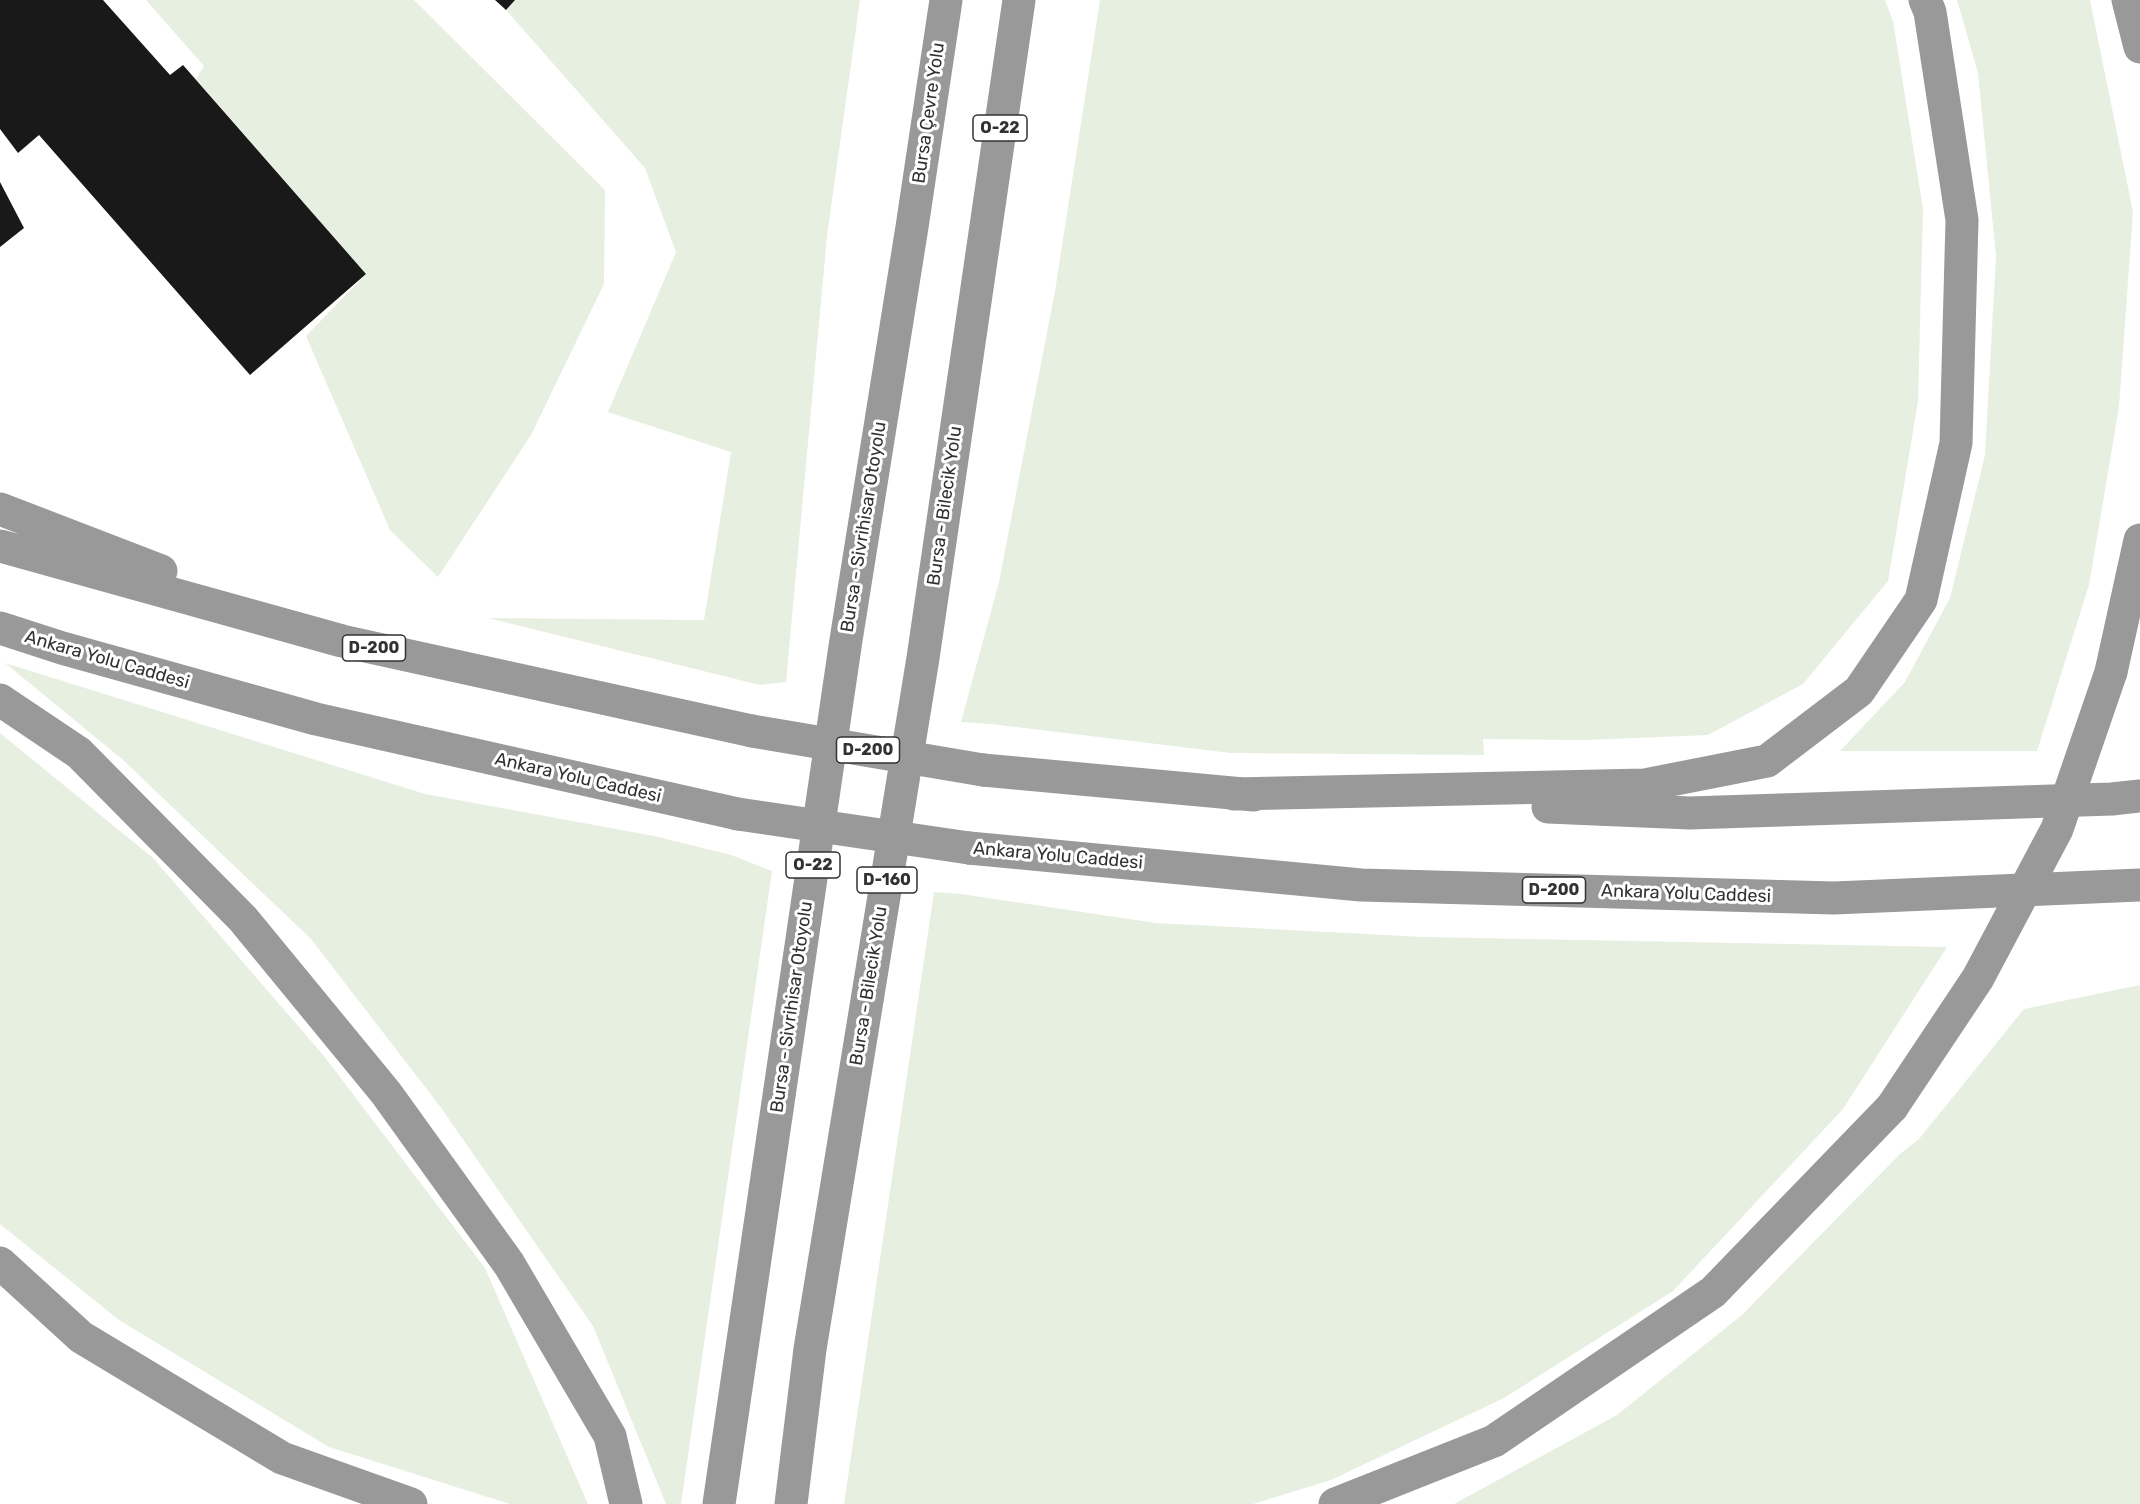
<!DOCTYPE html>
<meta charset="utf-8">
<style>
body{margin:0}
canvas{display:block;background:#fff}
</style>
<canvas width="2140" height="1504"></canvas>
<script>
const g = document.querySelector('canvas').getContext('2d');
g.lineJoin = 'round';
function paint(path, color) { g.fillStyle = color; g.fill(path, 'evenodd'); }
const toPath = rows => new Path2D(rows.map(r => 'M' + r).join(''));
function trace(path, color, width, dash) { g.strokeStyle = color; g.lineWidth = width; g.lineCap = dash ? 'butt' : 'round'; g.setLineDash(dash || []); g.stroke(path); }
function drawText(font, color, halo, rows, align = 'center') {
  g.font = font + ' Rubik,sans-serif'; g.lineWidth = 6; g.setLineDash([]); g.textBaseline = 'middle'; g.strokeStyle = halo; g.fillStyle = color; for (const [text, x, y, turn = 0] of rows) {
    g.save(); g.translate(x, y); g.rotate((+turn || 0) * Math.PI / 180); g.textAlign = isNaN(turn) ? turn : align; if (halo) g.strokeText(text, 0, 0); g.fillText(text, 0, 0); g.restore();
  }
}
const green = toPath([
 [146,0,414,0,605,190,604,284,531,435,438,577,390,530,306,336,366,274,196,79,204,66],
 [515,0,860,0,827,236,786,682,760,685,488,618,704,620,731,452,608,412,676,252,645,168,506,10],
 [1100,0,1885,0,1893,21,1923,209,1918,401,1888,581,1803,684,1708,735,1585,740,1483,739,1484,755,1231,753,991,724,961,722,999,582,1055,291],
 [1957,0,2090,0,2133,212,2119,407,2089,585,2037,751,1840,751,1905,682,1950,598,1985,455,1996,256,1978,73],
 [5,663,425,794,654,836,731,855,772,871,681,1504,666,1504,593,1326,439,1105,311,939,122,759],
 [0,733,153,858,324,1056,485,1268,588,1504,510,1504,329,1447,119,1320,0,1224],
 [934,892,961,894,1156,923,1423,937,1947,947,1843,1109,1673,1291,1504,1398,1331,1480,1253,1504,844,1504],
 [2140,985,2140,1504,1454,1504,1617,1415,1742,1315,1900,1154,1919,1139,2024,1009]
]);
const building = toPath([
 [0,0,103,0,170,75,183,65,366,274,250,375,39,135,18,153,0,129],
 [495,0,515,0,506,10],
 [0,182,24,228,0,247]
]);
const highway = toPath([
 [2128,0,2140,47],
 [0,509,161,571],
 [0,546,342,641,752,731],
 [0,628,62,648,316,719,738,814],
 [2111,672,2140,540],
 [0,700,79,753,243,919,386,1093,509,1264,610,1436,626,1504],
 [983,770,1254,795],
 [1234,794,1645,785,1767,761,1859,691,1921,600,1956,443,1962,220,1930,12,1925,0],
 [1548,807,1690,813,2112,799,2140,796],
 [969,848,1361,885,1834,898,2140,885],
 [0,1263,81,1337,282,1458,411,1504],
 [719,1504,846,640,912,227,946,0],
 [791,1504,810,1349,923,658,1019,0],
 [1335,1504,1494,1441,1713,1292,1892,1107]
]);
const highwayBridge = toPath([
 [752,731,983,770],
 [738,814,969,848],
 [1892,1107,1978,978,2057,829,2111,672]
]);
const shields = [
 [1000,128,54],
 [374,648,63],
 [868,750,63],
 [813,865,54],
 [887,880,60],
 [1554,890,63]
];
const shieldNames = [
 ["O-22",1000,128],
 ["D-200",374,648],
 ["D-200",868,750],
 ["O-22",813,865],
 ["D-160",887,880],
 ["D-200",1554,890]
];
const streetNames = [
 ["Bursa Çevre Yolu",929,113,-82],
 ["Bursa - Bilecik Yolu",945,506,-82],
 ["Bursa - Sivrihisar Otoyolu",864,527,-81],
 ["Ankara Yolu Caddesi",107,660,16],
 ["Ankara Yolu Caddesi",578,778,13],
 ["Ankara Yolu Caddesi",1058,856,5],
 ["Ankara Yolu Caddesi",1686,894,2],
 ["Bursa - Bilecik Yolu",869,986,-81],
 ["Bursa - Sivrihisar Otoyolu",792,1007,-82]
];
paint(green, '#e6efe0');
paint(building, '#191919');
trace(highway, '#999', 33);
trace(highwayBridge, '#999', 33);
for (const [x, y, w] of shields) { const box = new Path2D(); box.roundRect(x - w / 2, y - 13, w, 26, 4.5); g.fillStyle = '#fff'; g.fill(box); trace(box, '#323232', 1.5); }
drawText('bold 16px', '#323232', null, shieldNames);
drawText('18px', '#323232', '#fff', streetNames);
</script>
